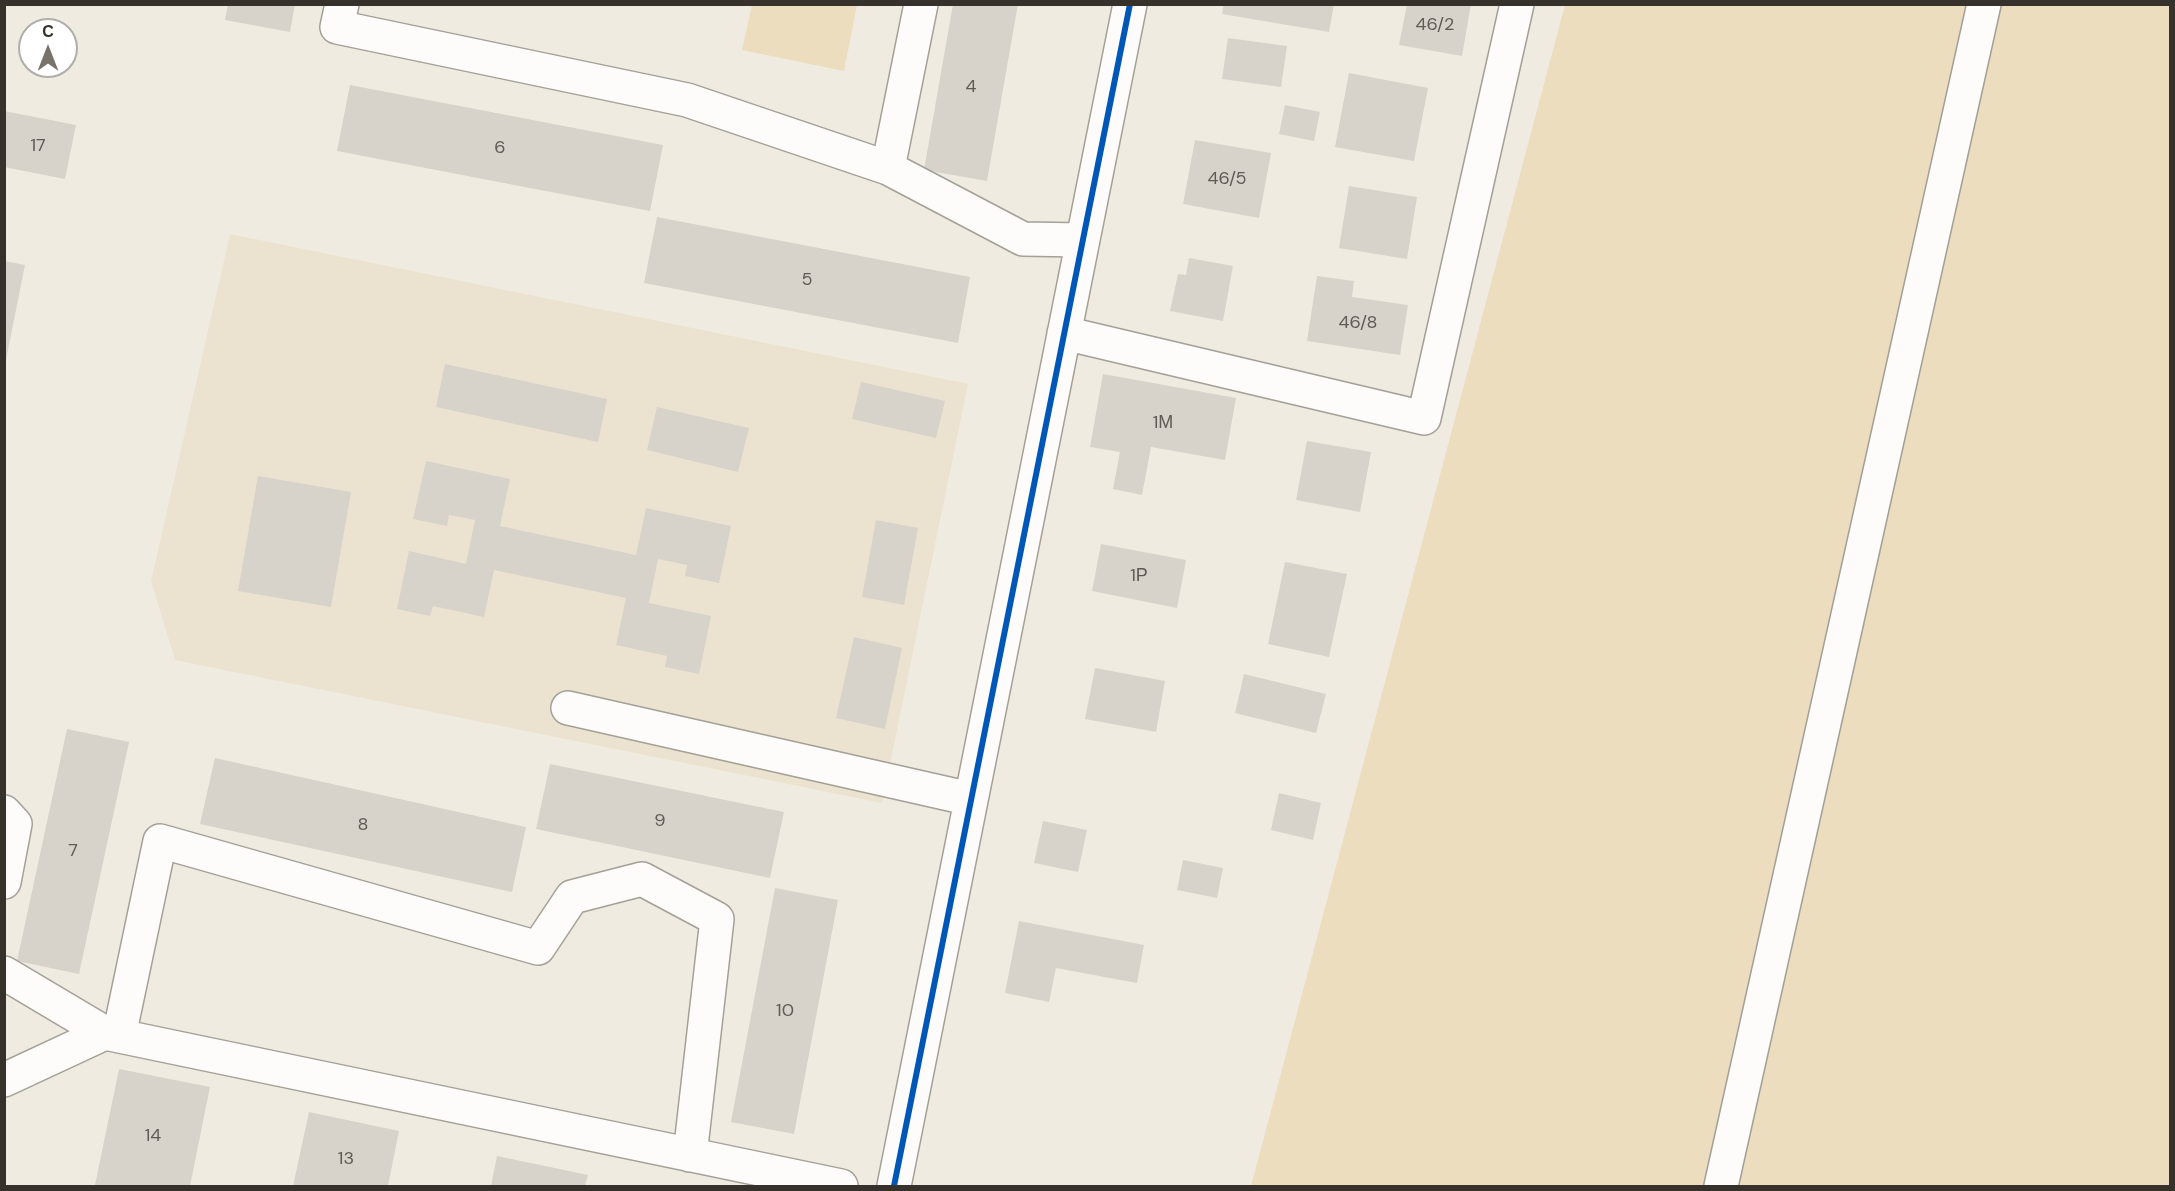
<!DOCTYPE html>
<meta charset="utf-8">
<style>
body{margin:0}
#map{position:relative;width:2175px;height:1191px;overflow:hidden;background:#f0ebe0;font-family:"DM Sans",sans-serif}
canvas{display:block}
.frame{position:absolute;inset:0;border:6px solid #36322b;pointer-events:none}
.north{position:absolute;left:18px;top:18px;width:60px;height:60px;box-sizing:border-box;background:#fff;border:2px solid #afadaa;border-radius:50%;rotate:0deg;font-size:16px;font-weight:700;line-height:24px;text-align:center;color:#36322b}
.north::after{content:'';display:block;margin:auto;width:21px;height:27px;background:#77736a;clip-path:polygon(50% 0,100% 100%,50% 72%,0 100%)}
</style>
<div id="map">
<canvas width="2175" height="1191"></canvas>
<div class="frame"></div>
<div class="north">С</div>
</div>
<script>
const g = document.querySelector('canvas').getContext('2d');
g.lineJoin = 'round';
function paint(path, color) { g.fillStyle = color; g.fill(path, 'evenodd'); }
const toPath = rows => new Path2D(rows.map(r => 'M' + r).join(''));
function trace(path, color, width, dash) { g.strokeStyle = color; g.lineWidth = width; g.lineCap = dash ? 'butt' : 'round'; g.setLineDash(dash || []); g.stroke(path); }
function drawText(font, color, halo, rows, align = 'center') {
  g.font = font + ' "DM Sans",sans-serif'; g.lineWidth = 4.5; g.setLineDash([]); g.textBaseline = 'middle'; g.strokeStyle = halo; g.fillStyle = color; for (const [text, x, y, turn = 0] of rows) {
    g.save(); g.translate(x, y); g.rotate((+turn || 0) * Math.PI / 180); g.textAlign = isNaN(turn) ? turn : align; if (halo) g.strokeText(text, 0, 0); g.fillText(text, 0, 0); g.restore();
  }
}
const built = toPath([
 [230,234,968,384,882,803,175,660,151,581]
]);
const green = toPath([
 [752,5,857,5,844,71,742,50],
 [1565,5,2170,5,2170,1186,1251,1186]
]);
const building = toPath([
 [228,4,295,4,290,32,225,20],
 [953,4,1018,4,987,181,924,170],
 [1224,4,1334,4,1329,32,1222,14],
 [1407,4,1471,4,1462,56,1399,45],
 [1228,38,1287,46,1281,87,1222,79],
 [1349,73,1428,88,1414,161,1335,147],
 [350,85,663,145,650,211,337,151],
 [1285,105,1320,112,1314,141,1279,134],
 [4,111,76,125,65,179,4,167],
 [1195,140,1271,153,1259,218,1183,204],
 [1349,186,1417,197,1407,259,1339,248],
 [657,217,970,277,958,343,644,283],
 [1189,258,1233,266,1223,321,1170,311,1178,274,1186,275],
 [4,261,25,265,6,360,4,360],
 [1317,276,1354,281,1352,297,1408,305,1400,355,1307,341],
 [445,364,607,399,598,442,436,407],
 [1103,374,1236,398,1225,460,1151,447,1142,495,1113,489,1120,452,1090,447],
 [861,382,945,401,936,438,852,419],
 [657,407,749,428,738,472,647,450],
 [1307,441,1371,452,1360,512,1296,500],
 [426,461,510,479,500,526,636,555,646,508,731,526,719,583,685,576,687,565,658,559,649,603,711,616,699,674,665,667,667,656,616,645,626,598,494,570,484,617,433,606,430,616,397,609,409,551,466,564,475,520,449,515,447,526,413,519],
 [258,476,351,492,331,607,238,591],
 [876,520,918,528,904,605,862,597],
 [1101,544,1186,560,1177,608,1092,591],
 [1285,562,1347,574,1329,657,1268,644],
 [854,637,902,648,885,729,836,718],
 [1095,668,1165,681,1156,732,1085,719],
 [1244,674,1326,694,1316,733,1235,713],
 [67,729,129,742,79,974,17,961],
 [215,758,526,827,512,892,200,824],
 [550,764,784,812,770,878,536,829],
 [1279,793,1321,803,1313,840,1271,830],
 [1043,821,1087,830,1078,872,1034,863],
 [1183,860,1223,868,1217,898,1177,890],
 [775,888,838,900,794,1134,731,1122],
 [1019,921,1144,945,1137,983,1056,968,1049,1002,1005,993],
 [119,1069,210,1087,190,1186,95,1185],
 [309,1112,399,1131,388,1186,293,1186],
 [497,1156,588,1175,585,1186,491,1186]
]);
const minor = toPath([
 [342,4,337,27,687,100,888,168,921,4],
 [888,168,1023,239,1083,240],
 [1064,333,1424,418,1517,4],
 [568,708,971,799],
 [4,812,15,824,4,882],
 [4,973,105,1033],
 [119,1036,160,841,538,948,572,897,642,879,717,919,690,1155],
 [4,1080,105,1033,841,1186],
 [894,1186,1130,4],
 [1721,1186,1984,4]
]);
const cycleway = toPath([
 [894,1186,1130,4]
]);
const numberNames = [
 ["46/2",1435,25],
 ["4",971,87],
 ["17",38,146],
 ["6",500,148],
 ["46/5",1227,179],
 ["5",807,280],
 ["46/8",1358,323],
 ["1М",1163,423],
 ["1Р",1139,576],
 ["9",660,821],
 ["8",363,825],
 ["7",73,851],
 ["10",785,1011],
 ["14",153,1136],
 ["13",346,1159]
];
paint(built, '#ebe3d0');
paint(green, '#ebddbe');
paint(building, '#d7d3ca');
trace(minor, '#a4a097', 36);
trace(minor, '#fdfcfa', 33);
trace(cycleway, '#0057b8', 6);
drawText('18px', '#5f5b54', null, numberNames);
</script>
